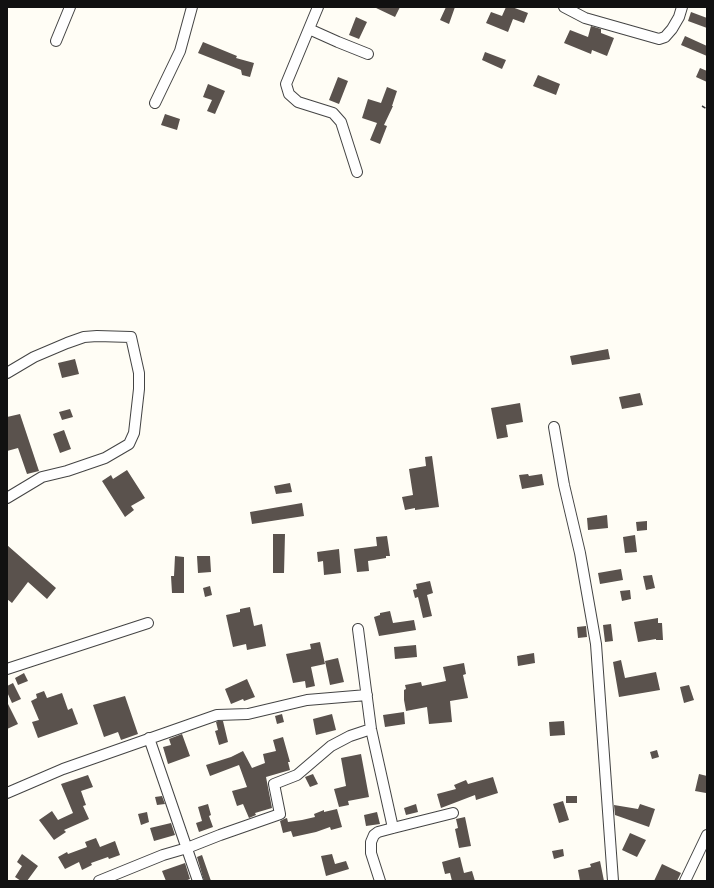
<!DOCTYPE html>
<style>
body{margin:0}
#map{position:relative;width:714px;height:888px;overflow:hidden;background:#fffdf5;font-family:"Zilla Slab",serif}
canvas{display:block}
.frame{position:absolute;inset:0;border:8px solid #111;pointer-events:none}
</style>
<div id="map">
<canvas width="714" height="888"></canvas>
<div class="frame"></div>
</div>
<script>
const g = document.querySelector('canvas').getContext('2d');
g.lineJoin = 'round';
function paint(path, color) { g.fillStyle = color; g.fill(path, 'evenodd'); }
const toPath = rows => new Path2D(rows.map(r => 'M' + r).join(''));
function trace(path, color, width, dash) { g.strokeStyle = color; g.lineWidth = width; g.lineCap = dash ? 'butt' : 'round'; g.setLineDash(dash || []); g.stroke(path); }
const building = toPath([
 [374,7,400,7,395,17],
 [446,7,455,7,449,24,440,20],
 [506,7,512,7,528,13,524,23,513,19,508,32,486,23,491,12,502,16],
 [691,12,707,18,707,28,688,21],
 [356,17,367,22,359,39,349,35],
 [591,26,601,29,601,33,614,38,607,56,592,50,591,54,564,43,570,30,588,37],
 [685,36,707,46,707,56,681,45],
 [203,42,237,56,236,58,254,63,250,77,242,75,241,70,198,53],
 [485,52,506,60,502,69,482,60],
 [700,68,707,71,707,82,696,77],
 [538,75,560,84,556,95,533,86],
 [338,77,348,81,339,104,329,100],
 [208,84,225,91,215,114,207,111,212,100,203,97],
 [387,87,397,91,392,106,393,106,384,125,387,126,380,144,370,140,377,123,362,118,368,99,381,103],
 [165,114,180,119,177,130,161,125],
 [608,349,610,359,572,365,570,356],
 [75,359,79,374,62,378,58,363],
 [640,393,643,405,622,409,619,397],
 [520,403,523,422,506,425,508,437,497,439,491,408],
 [70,409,73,417,62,420,59,412],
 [20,414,39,471,27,474,18,448,7,451,7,417],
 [64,430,71,449,60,453,53,434],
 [432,456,439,507,415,510,415,508,405,510,402,497,413,495,409,469,426,466,425,457],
 [127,470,145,498,131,506,134,510,125,517,102,481,111,475,113,479],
 [528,474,529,476,542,474,544,485,522,489,519,475],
 [290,483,292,492,276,494,274,486],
 [302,503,304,516,252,524,250,512],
 [607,515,608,528,588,530,587,518],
 [647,521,647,530,637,531,636,522],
 [273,534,285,534,284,573,273,573],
 [635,535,637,552,625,553,623,537],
 [387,536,390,556,386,556,386,558,368,561,369,571,357,572,354,549,377,546,376,537],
 [7,545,56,588,47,599,28,582,12,603,7,599],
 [339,549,341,573,324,575,323,561,318,562,317,552],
 [175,556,184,557,184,593,172,593,171,576,174,576],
 [197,556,210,556,211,572,198,573],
 [621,569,623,580,600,584,598,573],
 [652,575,655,588,646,590,643,576],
 [430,581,433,593,427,595,432,616,423,618,418,597,415,598,413,590,417,589,416,584],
 [210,586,212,595,205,597,203,588],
 [630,590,631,599,622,601,620,591],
 [250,607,254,626,262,624,266,646,247,650,246,644,233,647,226,615,240,612,240,609],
 [390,611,393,623,414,620,416,630,379,636,374,617,380,615,380,613],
 [658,618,658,623,662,623,663,640,656,640,656,639,638,642,634,622],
 [611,624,613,641,605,642,603,625],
 [586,626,587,637,578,638,577,627],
 [320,642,325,664,311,667,315,686,306,688,305,681,293,683,286,654,311,649,310,644],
 [416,645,417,657,395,659,394,647],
 [534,653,535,663,518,666,517,656],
 [338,658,344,682,330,685,325,661],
 [621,660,625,678,656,672,660,690,619,697,613,662],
 [464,663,466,674,463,675,468,698,450,701,452,722,429,724,427,707,406,711,404,700,404,690,406,689,405,685,421,682,422,686,446,681,443,667],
 [24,673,28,681,18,685,15,678],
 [247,679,255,697,244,701,243,699,231,704,225,689],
 [13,683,21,699,12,703,7,692,7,686],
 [689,685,694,700,684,703,680,687],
 [44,691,47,698,62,693,68,710,72,708,78,724,38,738,32,722,39,720,31,701,37,698,36,694],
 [125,696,138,734,121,740,118,732,104,737,93,705],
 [7,702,18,724,7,729],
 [404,712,405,724,385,727,383,715],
 [282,714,284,722,277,724,275,716],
 [332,714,336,730,316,735,313,719],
 [218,721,223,721,228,742,219,745,215,731,218,730,216,722],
 [564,721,565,735,550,736,549,722],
 [182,734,190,756,168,764,163,747,171,745,169,739],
 [283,737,290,762,288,762,290,770,266,777,272,808,255,813,256,815,249,818,243,804,237,806,232,791,247,787,239,765,210,776,206,765,231,757,243,751,252,768,265,763,263,754,276,751,273,740],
 [657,750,659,757,652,759,650,752],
 [361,754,369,797,348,801,349,805,339,807,334,789,346,786,341,758],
 [313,774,318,784,310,787,305,777],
 [699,774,707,776,706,793,695,791],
 [88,775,93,787,81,791,86,805,83,806,89,819,64,830,66,832,54,840,39,820,52,811,58,820,73,813,61,784],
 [493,777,498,793,476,800,475,795,441,808,437,794,456,789,454,785,466,780,468,784],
 [162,796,165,804,157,805,155,797],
 [566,796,577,796,577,803,566,803],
 [563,801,569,820,559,823,553,804],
 [208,804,211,815,209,816,213,827,199,832,196,823,202,821,198,807],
 [416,804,418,812,406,815,404,808],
 [640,804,655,809,649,827,615,815,614,805,638,809],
 [337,809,342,827,331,830,330,827,316,832,293,837,291,831,283,833,280,821,284,819,287,818,288,822,302,820,315,817,314,814,324,810,324,812],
 [147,812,149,822,141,825,138,814],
 [377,812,380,824,366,826,364,815],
 [465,817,471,846,459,848,455,829,458,828,456,819],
 [171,823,175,835,154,841,150,828],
 [630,833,646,840,637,857,622,850],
 [96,838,100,847,115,841,120,855,109,859,108,857,91,863,92,865,82,870,79,862,65,869,58,857,67,852,68,854,87,847,85,842],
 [563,849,564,856,554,859,552,851],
 [22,854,38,866,27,881,21,881,15,877,22,866,17,862],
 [332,854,335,864,346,861,349,869,326,876,321,856],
 [202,855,211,881,204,881,197,857],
 [460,857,464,873,472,871,475,881,452,881,450,873,445,874,442,862],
 [600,861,604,881,580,881,578,870,591,867,590,864],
 [185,863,190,879,185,881,166,881,162,871],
 [662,864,681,873,677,881,654,881]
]);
const path = toPath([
 [702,106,707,109]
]);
const minor = toPath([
 [318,7,286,84,289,94,298,102,333,113,341,122,357,172],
 [564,7,585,18,659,39,665,37,672,29,679,17,682,7],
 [309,29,338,42,368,54],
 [56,41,70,7],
 [155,103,180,51,192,7],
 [7,373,34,357,67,343,84,337,97,336,131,337,139,373,139,389,134,433,129,444,105,458,67,471,42,477,7,498],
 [554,427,564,485,580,553,596,644,613,881],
 [358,629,371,729,393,828],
 [7,669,148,623],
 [149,738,198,881],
 [7,793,63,769,217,715,248,714,307,700,367,695],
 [99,881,163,855,187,848,220,835,280,814,274,784,297,775,331,746,350,736,371,729],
 [380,881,371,853,371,842,374,835,378,832,393,828,453,813],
 [685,881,707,835]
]);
paint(building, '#5a524d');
trace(minor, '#444', 12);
trace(path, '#333', 1.5, [4, 2]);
trace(minor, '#fff', 10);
</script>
